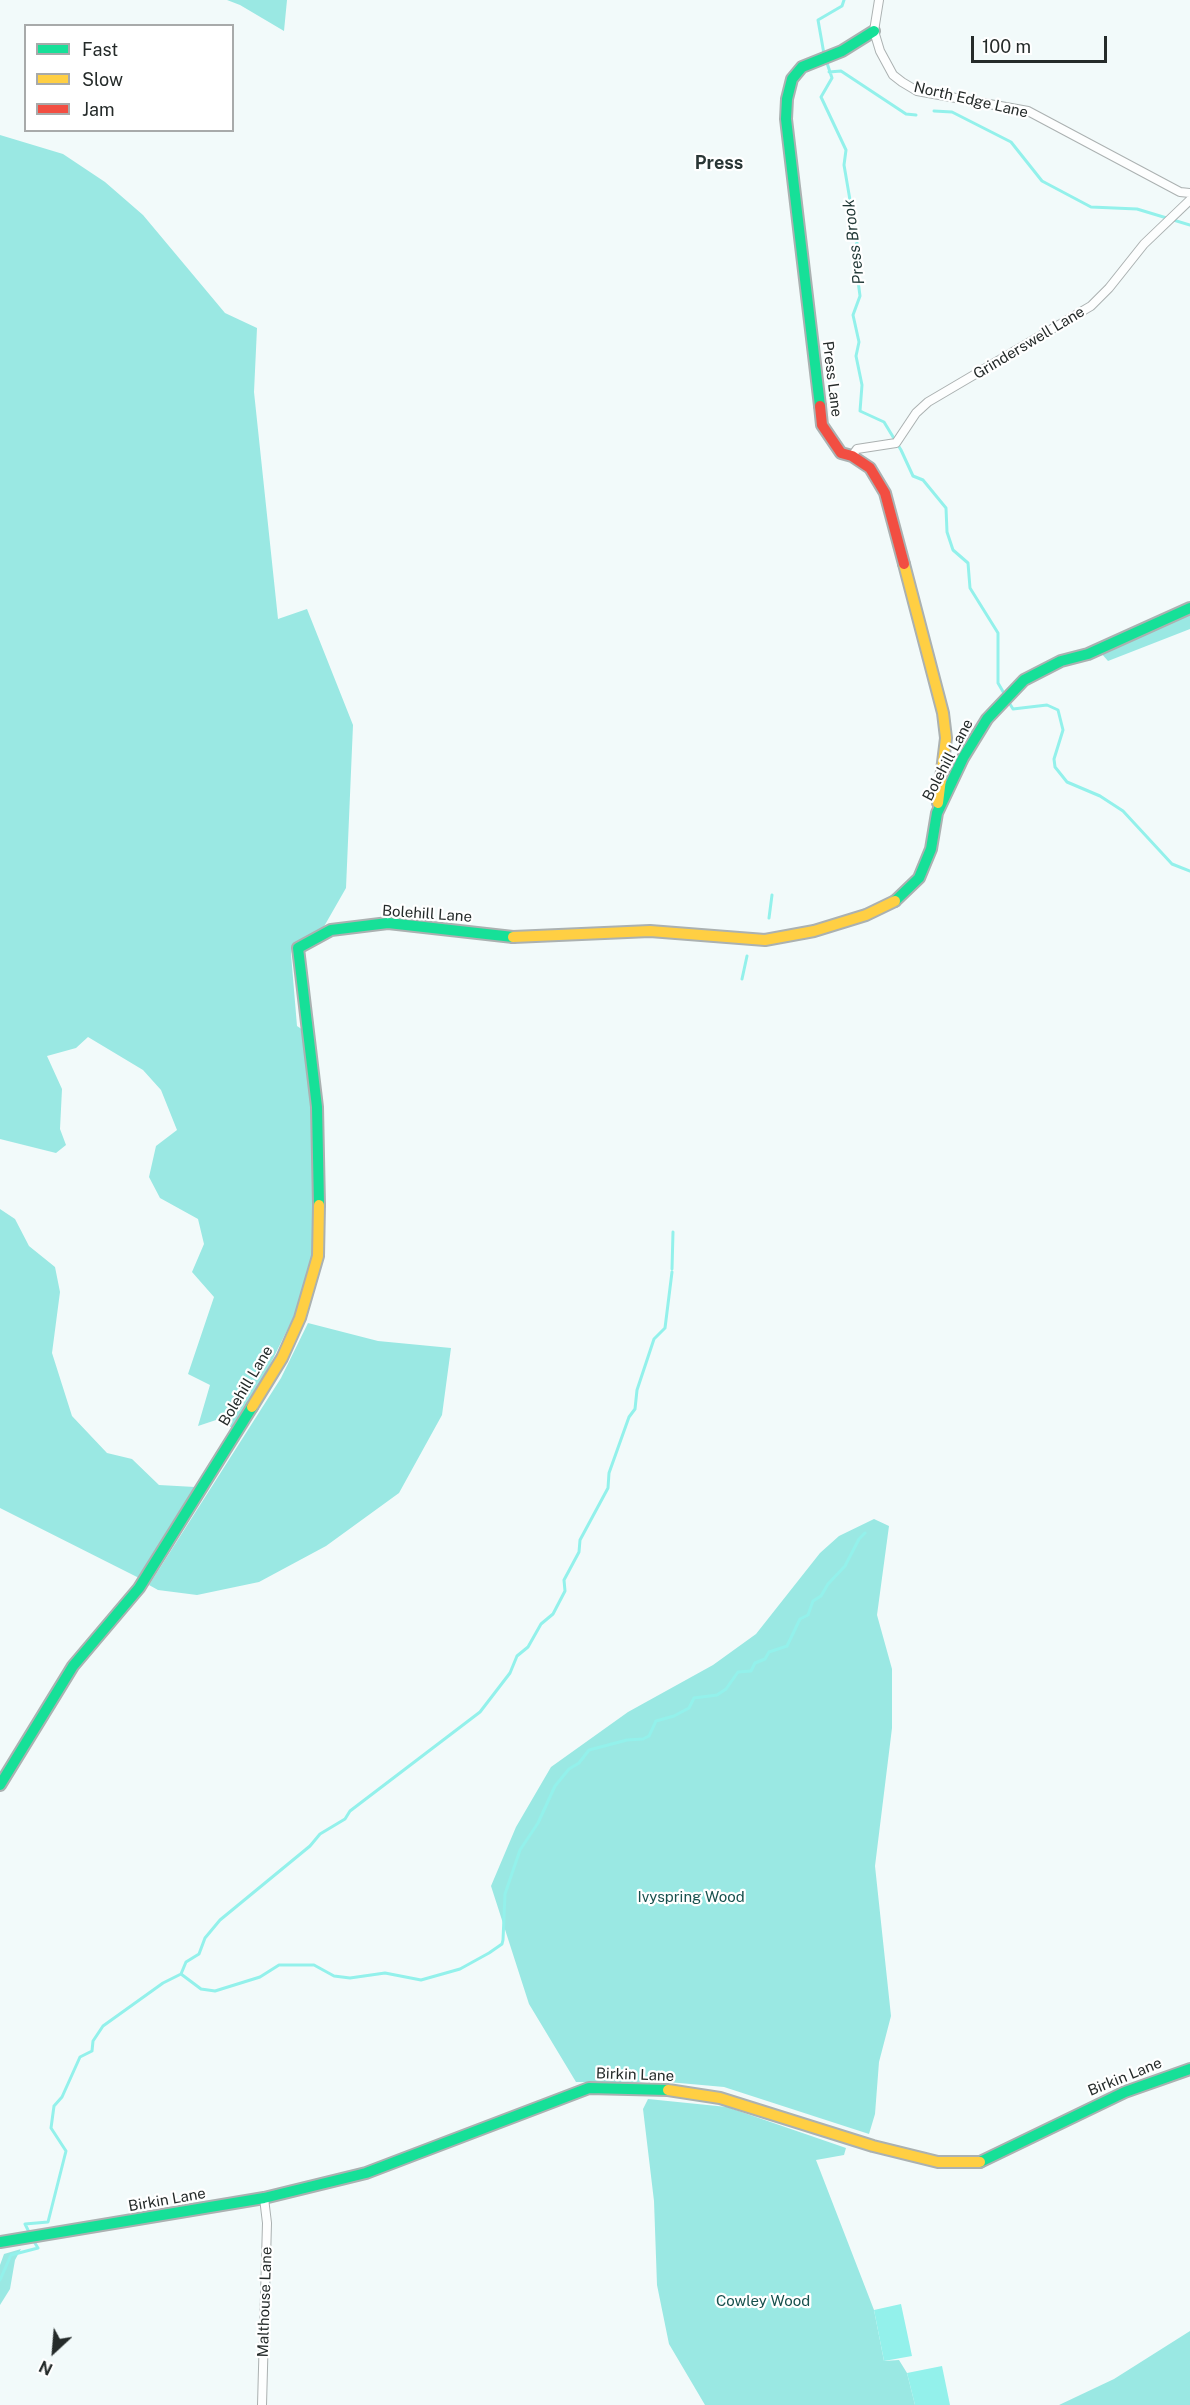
<!DOCTYPE html>
<style>
body{margin:0}
#map{position:relative;width:1190px;height:2405px;overflow:hidden;background:#f2fafa;font-family:"Public Sans",sans-serif}
canvas{display:block}
.legend{position:absolute;left:24px;top:24px;width:210px;height:108px;box-sizing:border-box;background:#fff;border:2px solid #a8aaaa;margin:0;padding:8px 10px;list-style:none;font-size:18px;color:#252b2a}
.legend li{display:flex;align-items:center;gap:12px;height:30px}
.legend b{width:30px;border:2px solid #a8aaaa}
.north{position:absolute;left:24px;top:2321px;width:60px;height:60px;-webkit-text-stroke:4px #fff;paint-order:stroke;rotate:206deg;font-size:16px;font-weight:700;line-height:24px;text-align:center;color:#252b2a}
.north::after{content:'';display:block;margin:auto;width:21px;height:27px;background:#252b2a;clip-path:polygon(50% 0,100% 100%,50% 72%,0 100%)}
.scale{position:absolute;left:971px;top:36px;width:136px;height:27px;box-sizing:border-box;border:3px solid #252b2a;border-top:0;padding-left:8px;font-size:18px;line-height:21px;white-space:nowrap;color:#252b2a;-webkit-text-stroke:4px #fff;paint-order:stroke}
</style>
<div id="map">
<canvas width="1190" height="2405"></canvas>
<ul class="legend">
<li><b style="height:8px;background:#16e098"></b>Fast</li>
<li><b style="height:8px;background:#ffcf43"></b>Slow</li>
<li><b style="height:8px;background:#f24e42"></b>Jam</li>
</ul>
<div class="north">N</div>
<div class="scale">100 m</div>
</div>
<script>
const g = document.querySelector('canvas').getContext('2d');
g.lineJoin = 'round';
function paint(path, color) { g.fillStyle = color; g.fill(path, 'evenodd'); }
const toPath = rows => new Path2D(rows.map(r => 'M' + r).join(''));
function trace(path, color, width, dash) { g.strokeStyle = color; g.lineWidth = width; g.lineCap = dash ? 'butt' : 'round'; g.setLineDash(dash || []); g.stroke(path); }
function drawText(font, color, halo, rows, align = 'center') {
  g.font = font + ' "Public Sans",sans-serif'; g.lineWidth = 4.5; g.setLineDash([]); g.textBaseline = 'middle'; g.strokeStyle = halo; g.fillStyle = color; for (const [text, x, y, turn = 0] of rows) {
    g.save(); g.translate(x, y); g.rotate((+turn || 0) * Math.PI / 180); g.textAlign = isNaN(turn) ? turn : align; if (halo) g.strokeText(text, 0, 0); g.fillText(text, 0, 0); g.restore();
  }
}
const forest = toPath([
 [227,0,287,0,284,31,240,5],
 [0,135,63,154,105,182,143,215,225,313,257,328,254,392,278,619,307,609,353,725,346,888,322,930,305,937,292,948,291,954,297,1026,303,1030,312,1107,315,1257,300,1304,267,1371,232,1428,219,1419,198,1426,210,1385,188,1374,214,1297,192,1272,204,1244,198,1219,160,1198,149,1177,156,1146,177,1130,161,1090,143,1070,88,1037,76,1048,47,1056,62,1089,60,1129,66,1145,56,1153,0,1139],
 [1190,612,1190,629,1108,661,1101,653],
 [0,1209,15,1219,29,1246,55,1267,60,1292,52,1353,72,1416,107,1453,132,1459,159,1485,195,1487,139,1578,0,1508],
 [308,1323,378,1341,451,1348,442,1415,399,1493,326,1546,259,1582,197,1595,158,1590,149,1585,281,1378],
 [874,1519,889,1526,877,1615,892,1669,892,1728,875,1866,891,2016,879,2062,875,2114,869,2134,724,2087,668,2082,576,2082,529,2004,491,1886,516,1827,551,1767,628,1712,713,1665,756,1634,820,1553,839,1536],
 [648,2099,727,2107,846,2148,844,2155,816,2160,874,2310,884,2361,899,2360,907,2373,915,2405,705,2405,669,2344,657,2285,654,2201,643,2109],
 [21,2249,15,2260,10,2289,0,2305,0,2265,4,2254],
 [1190,2331,1190,2405,1059,2405,1114,2379]
]);
const water = toPath([
 [901,2304,912,2356,884,2361,874,2310],
 [942,2366,950,2405,915,2405,907,2373]
]);
const stream = toPath([
 [844,0,842,6,818,20,824,54,832,78,821,97,846,150,844,165,857,241,856,265,860,296,853,315,859,342,856,356,862,385,860,411,884,422,901,450,913,476,923,480,946,508,947,532,953,550,968,563,970,588,998,633,998,683,1005,695],
 [829,72,841,71,906,114,916,115],
 [934,111,952,112,1011,142,1042,181,1091,207,1137,209,1190,225],
 [1008,701,1013,709,1047,705,1058,710,1063,730,1054,759,1055,767,1067,782,1100,796,1123,811,1172,864,1190,871],
 [769,918,772,895],
 [742,979,747,956],
 [672,1269,673,1232],
 [181,1974,201,1989,215,1991,260,1977,279,1965,314,1965,334,1976,350,1978,385,1973,421,1980,460,1969,489,1953,502,1944,503,1940,505,1894,520,1850,538,1823,555,1786,569,1769,579,1763,589,1750,627,1740,643,1739,649,1736,656,1721,674,1716,689,1708,694,1698,717,1695,726,1689,738,1672,751,1671,755,1663,765,1659,769,1652,787,1646,800,1619,808,1615,813,1601,821,1596,828,1584,845,1566,859,1539,865,1533],
 [30,2234,25,2224,48,2222,66,2151,51,2128,54,2106,62,2097,80,2057,92,2051,93,2041,103,2026,163,1983,181,1974,186,1962,199,1954,205,1938,220,1920,310,1846,320,1834,345,1819,350,1811,480,1712,510,1673,517,1656,528,1647,541,1624,553,1614,565,1591,564,1580,579,1552,580,1540,608,1488,609,1473,629,1417,635,1409,637,1390,654,1339,665,1328,672,1272],
 [0,2280,11,2255,38,2248,33,2240]
]);
const street = toPath([
 [879,0,874,31,880,51,893,75,902,82,917,91,1028,111,1180,192,1190,193],
 [852,456,857,449,896,443,916,413,928,402,1091,306,1109,288,1144,244,1190,200],
 [262,2405,267,2223,264,2198]
]);
const fast = toPath([
 [820,406,786,119,787,99,792,79,802,67,842,51,874,31],
 [895,901,919,878,931,849,937,813,963,758,987,719,1024,680,1061,661,1088,654,1190,608],
 [319,1205,317,1107,298,948,331,930,388,923,513,937],
 [0,1785,73,1666,139,1588,252,1407],
 [980,2162,1125,2092,1190,2069],
 [0,2242,264,2198,366,2173,589,2088,668,2090]
]);
const slow = toPath([
 [904,564,943,713,946,738,938,803],
 [513,937,650,931,765,940,814,931,866,915,895,901],
 [252,1407,282,1358,300,1318,318,1256,319,1205],
 [668,2090,720,2098,873,2146,938,2162,980,2162]
]);
const jam = toPath([
 [820,406,822,425,841,453,852,456,870,468,885,493,904,564]
]);
const streetNames = [
 ["North Edge Lane",971,100,13],
 ["Grinderswell Lane",1029,343,-31],
 ["Press Lane",832,379,83],
 ["Bolehill Lane",948,760,-62],
 ["Bolehill Lane",427,914,4],
 ["Bolehill Lane",246,1386,-59],
 ["Birkin Lane",635,2075,2],
 ["Birkin Lane",1125,2077,-22],
 ["Birkin Lane",167,2200,-10],
 ["Malthouse Lane",265,2302,-88]
];
const parkNames = [
 ["Ivyspring Wood",691,1897],
 ["Cowley Wood",763,2301]
];
const waterNames = [
 ["Press Brook",854,242,-97]
];
const quarterNames = [
 ["Press",719,163]
];
paint(forest, '#9ae8e3');
paint(water, '#93f1eb');
trace(stream, '#93f1eb', 3);
trace(street, '#abb1b1', 10);
trace(fast, '#abb1b1', 14);
trace(slow, '#abb1b1', 14);
trace(jam, '#abb1b1', 14);
trace(street, '#fdfefe', 8);
trace(fast, '#16e098', 10);
trace(slow, '#ffcf43', 10);
trace(jam, '#f24e42', 10);
drawText('15px', '#252b2a', '#fff', streetNames);
drawText('15px', '#16504d', '#fff', parkNames);
drawText('italic 16px', '#1f3634', '#fff', waterNames);
drawText('bold 18px', '#293635', '#fff', quarterNames);
</script>
